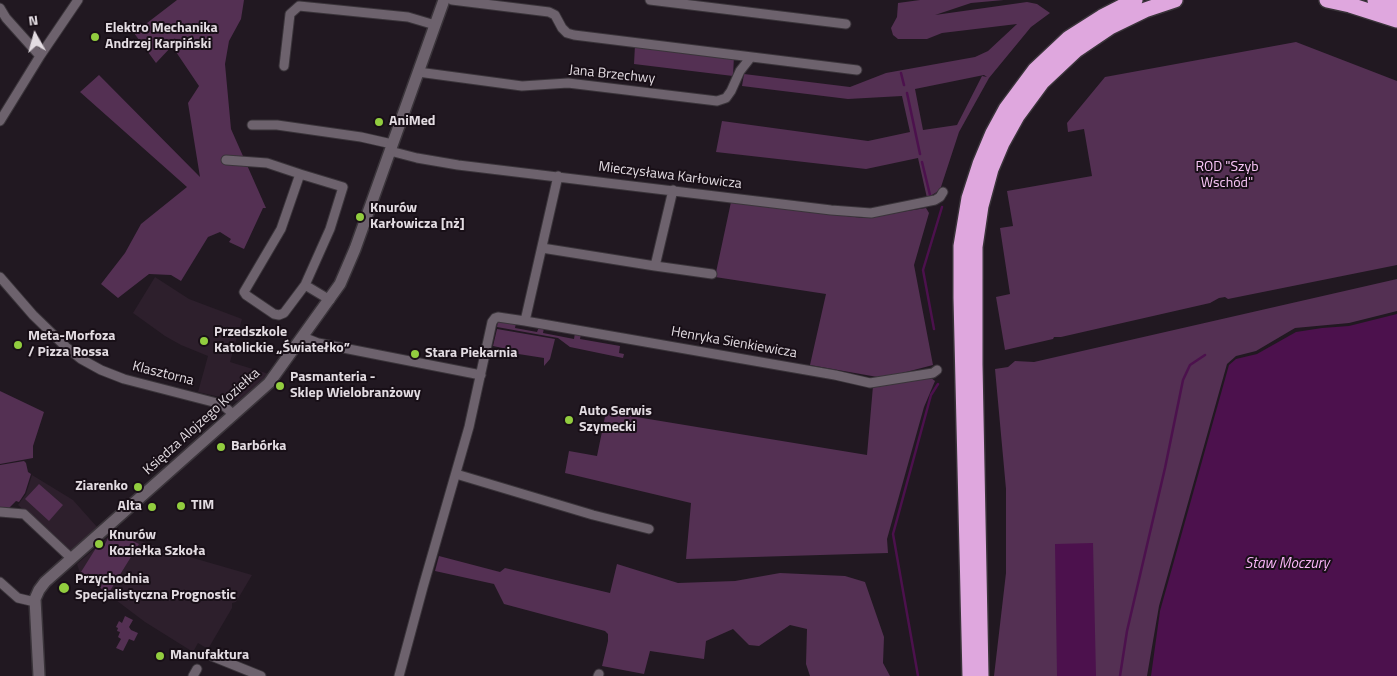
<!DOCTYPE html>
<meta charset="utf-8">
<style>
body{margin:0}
#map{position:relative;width:1397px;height:676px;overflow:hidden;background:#211821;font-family:"Titillium Web",sans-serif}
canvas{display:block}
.north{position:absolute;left:10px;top:10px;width:50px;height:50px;-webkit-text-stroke:4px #180f17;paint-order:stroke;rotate:353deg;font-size:14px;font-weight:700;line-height:20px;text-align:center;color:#e3dce2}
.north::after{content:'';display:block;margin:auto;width:18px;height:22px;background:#e3dce2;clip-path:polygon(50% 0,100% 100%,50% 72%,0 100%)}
</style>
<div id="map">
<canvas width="1397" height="676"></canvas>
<div class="north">N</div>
</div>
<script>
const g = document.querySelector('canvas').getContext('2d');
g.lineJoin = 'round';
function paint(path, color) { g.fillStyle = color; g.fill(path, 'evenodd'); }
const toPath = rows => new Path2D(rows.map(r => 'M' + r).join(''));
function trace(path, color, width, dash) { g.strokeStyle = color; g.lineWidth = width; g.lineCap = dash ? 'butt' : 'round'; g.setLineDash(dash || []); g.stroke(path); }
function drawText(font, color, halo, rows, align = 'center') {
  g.font = font + ' "Titillium Web",sans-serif'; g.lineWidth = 4; g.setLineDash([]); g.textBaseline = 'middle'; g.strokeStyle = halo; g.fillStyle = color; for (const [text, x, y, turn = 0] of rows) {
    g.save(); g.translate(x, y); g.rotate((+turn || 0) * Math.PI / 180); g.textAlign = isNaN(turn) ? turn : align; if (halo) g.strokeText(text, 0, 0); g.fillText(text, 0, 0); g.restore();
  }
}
const built = toPath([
 [155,277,189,299,242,319,230,362,269,374,238,401,198,392,208,356,181,345,165,336,133,313],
 [32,475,73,500,97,527,70,551,18,505,26,494],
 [114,532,176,553,252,575,236,602,232,603,232,608,208,649,198,643,193,652,145,622,80,573,77,564]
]);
const green = toPath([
 [177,0,244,0,241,19,229,41,225,64,231,129,266,208,263,208,244,249,229,242,231,239,220,232,208,237,181,281,171,275,149,274,118,298,101,284,125,253,141,224,187,187,80,92,99,75,200,177,188,103,199,86,172,46,156,63,134,33],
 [920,0,1004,0,971,3,935,15,1027,2,1037,4,1050,13,1031,27,989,78,959,132,940,190,927,198,918,158,866,169,716,152,722,121,868,141,910,132,902,96,848,99,742,86,744,74,850,87,886,73,975,57,988,51,1017,24,942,33,927,39,898,39,893,35,891,28,897,17,898,3],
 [984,75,987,77,982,76,957,125,923,130,915,89],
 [1296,42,1397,81,1397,265,1228,299,1225,297,1219,298,1210,303,1061,337,1054,337,1053,339,1005,350,996,297,1010,294,1000,228,1013,226,1007,191,1092,176,1084,129,1068,132,1067,123,1105,77],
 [635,45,734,56,733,76,634,64],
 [731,202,863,218,926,208,929,213,914,265,933,365,883,378,810,365,826,294,715,277],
 [1397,279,1397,311,1349,323,1295,328,1256,351,1236,356,1227,364,1159,606,1147,676,994,676,1006,573,1006,489,995,369,1008,367,1015,361,1034,362],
 [498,321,516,323,515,328,537,332,539,327,544,328,543,333,574,339,575,333,581,334,580,339,620,346,619,353,624,354,623,358,570,347,558,338,497,327],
 [497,329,555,339,550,359,544,366,544,358,512,353,512,350,493,346],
 [930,377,935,381,924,407,887,539,888,553,686,559,691,503,565,473,569,451,597,456,606,412,867,455,873,386],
 [0,391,44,412,33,446,33,458,0,464],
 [24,461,26,463,28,472,31,474,25,493,19,502,16,501,9,508,0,507,0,465],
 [39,484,63,505,49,521,25,499],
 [114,532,139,544,108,594,81,572,96,548,101,544,104,546,109,536],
 [439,556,500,572,505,568,610,593,617,564,678,583,735,581,780,573,845,576,865,582,884,637,883,663,890,676,810,676,806,664,807,629,790,625,759,646,749,645,733,629,706,641,704,659,650,651,644,674,602,666,608,641,608,634,605,631,504,604,494,584,435,571],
 [125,616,133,620,129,627,131,630,138,633,134,641,129,639,123,651,116,648,121,639,118,637,120,632,117,631,118,628,116,627,119,621,122,623]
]);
const water = toPath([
 [1397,314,1397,676,1151,676,1160,611,1229,365,1236,359,1257,354,1296,332,1322,328,1349,326],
 [1093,543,1096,676,1057,676,1055,544]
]);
const stream = toPath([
 [901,73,904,85],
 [907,93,920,154],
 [922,162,930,195],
 [934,329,923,270,942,207],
 [918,676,893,534,931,395,938,384],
 [1120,676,1127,631,1165,468,1183,380,1190,365,1205,355]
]);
const minor = toPath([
 [452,0,549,12,555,15,562,28,567,33,574,35,857,70],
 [650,0,846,24],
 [0,8,6,18,40,56],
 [284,66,290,14,299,6,408,17,435,25],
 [418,72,522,86,568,83,717,101,726,98,731,91,740,71,751,57],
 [0,121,40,56,78,0],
 [252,125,277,125,361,137,392,144],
 [390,151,417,158,458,165,831,210,871,213,935,200,940,197,943,192],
 [226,160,267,163,300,174],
 [542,248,655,266,673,190],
 [655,266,712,274],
 [0,277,33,315,66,347,81,359,101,370,124,379,217,403,225,407,234,415],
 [305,285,284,313,279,315,274,314,246,295,244,292,281,229,300,174,343,187,330,229,305,285,330,300],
 [525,321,558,176],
 [303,337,318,343,481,375],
 [456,474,593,515,649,529],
 [0,512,24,514,71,558],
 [0,582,18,598,35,602],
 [209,655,261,676],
 [193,676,197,669],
 [399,676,423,587,469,427,492,322,495,318,498,317,525,321,835,375,870,383,933,373,937,370],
 [598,676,599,674]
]);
const tertiary = toPath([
 [39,676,35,599,39,590,45,582,269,383,340,284,355,249,444,0]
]);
const motorway = toPath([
 [1327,0,1350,5,1397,20],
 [1375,0,1397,7],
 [970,676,961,298,961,246,969,198,980,164,993,133,1006,109,1035,70,1069,38,1102,17,1135,0],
 [981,676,975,365,975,247,981,206,991,169,1002,143,1017,116,1042,82,1076,50,1110,27,1145,10,1175,0]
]);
const markers = [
 [95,37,5,"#92cd3f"],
 [379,122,5,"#92cd3f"],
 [360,217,5,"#92cd3f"],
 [204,341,5,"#92cd3f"],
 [18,345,5,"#92cd3f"],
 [415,354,5,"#92cd3f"],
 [280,386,5,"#92cd3f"],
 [569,420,5,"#92cd3f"],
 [221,447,5,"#92cd3f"],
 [138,487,5,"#92cd3f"],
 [181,506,5,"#92cd3f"],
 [152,507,5,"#92cd3f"],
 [99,544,5,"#92cd3f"],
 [64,588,6,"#92cd3f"],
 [160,656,5,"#92cd3f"]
];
const poiNames = [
 ["Elektro Mechanika",105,29],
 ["Andrzej Karpiński",105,45],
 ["AniMed",389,122],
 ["Knurów",370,209],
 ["Karłowicza [nż]",370,225],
 ["Przedszkole",214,333],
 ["Katolickie „Światełko”",214,349],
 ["Meta-Morfoza",28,337],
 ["/ Pizza Rossa",28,353],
 ["Stara Piekarnia",425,354],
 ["Pasmanteria -",290,378],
 ["Sklep Wielobranżowy",290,394],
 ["Auto Serwis",579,412],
 ["Szymecki",579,428],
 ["Barbórka",231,447],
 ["Ziarenko",128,487,"right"],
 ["TIM",191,506],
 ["Alta",142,507,"right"],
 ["Knurów",109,536],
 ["Koziełka Szkoła",109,552],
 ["Przychodnia",75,580],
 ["Specjalistyczna Prognostic",75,596],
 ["Manufaktura",170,656]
];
const streetNames = [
 ["Jana Brzechwy",612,75,6],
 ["Mieczysława Karłowicza",670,176,7],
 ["Henryka Sienkiewicza",734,343,10],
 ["Klasztorna",163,374,14],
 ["Księdza Alojzego Koziełka",202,422,-42]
];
const parkNames = [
 ["ROD \"Szyb",1227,168],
 ["Wschód\"",1227,184]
];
const waterNames = [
 ["Staw Moczury",1287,564]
];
paint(built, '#2d1f2c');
paint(green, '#543053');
paint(water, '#4c114d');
trace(stream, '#4c114d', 2.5);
trace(minor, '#3a343a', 11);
trace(tertiary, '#3a343a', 14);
trace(motorway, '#3a343a', 18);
trace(minor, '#6d626d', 9);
trace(tertiary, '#6d626d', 11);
trace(motorway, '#dfa7de', 15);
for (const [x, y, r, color] of markers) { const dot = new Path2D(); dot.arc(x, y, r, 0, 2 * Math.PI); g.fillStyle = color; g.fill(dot); trace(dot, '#180f17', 2); }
drawText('bold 14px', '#e3dce2', '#180f17', poiNames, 'left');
drawText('14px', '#e3dce2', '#180f17', streetNames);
drawText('14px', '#fcc8fa', '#180f17', parkNames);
drawText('italic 15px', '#fab5f8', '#180f17', waterNames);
</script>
